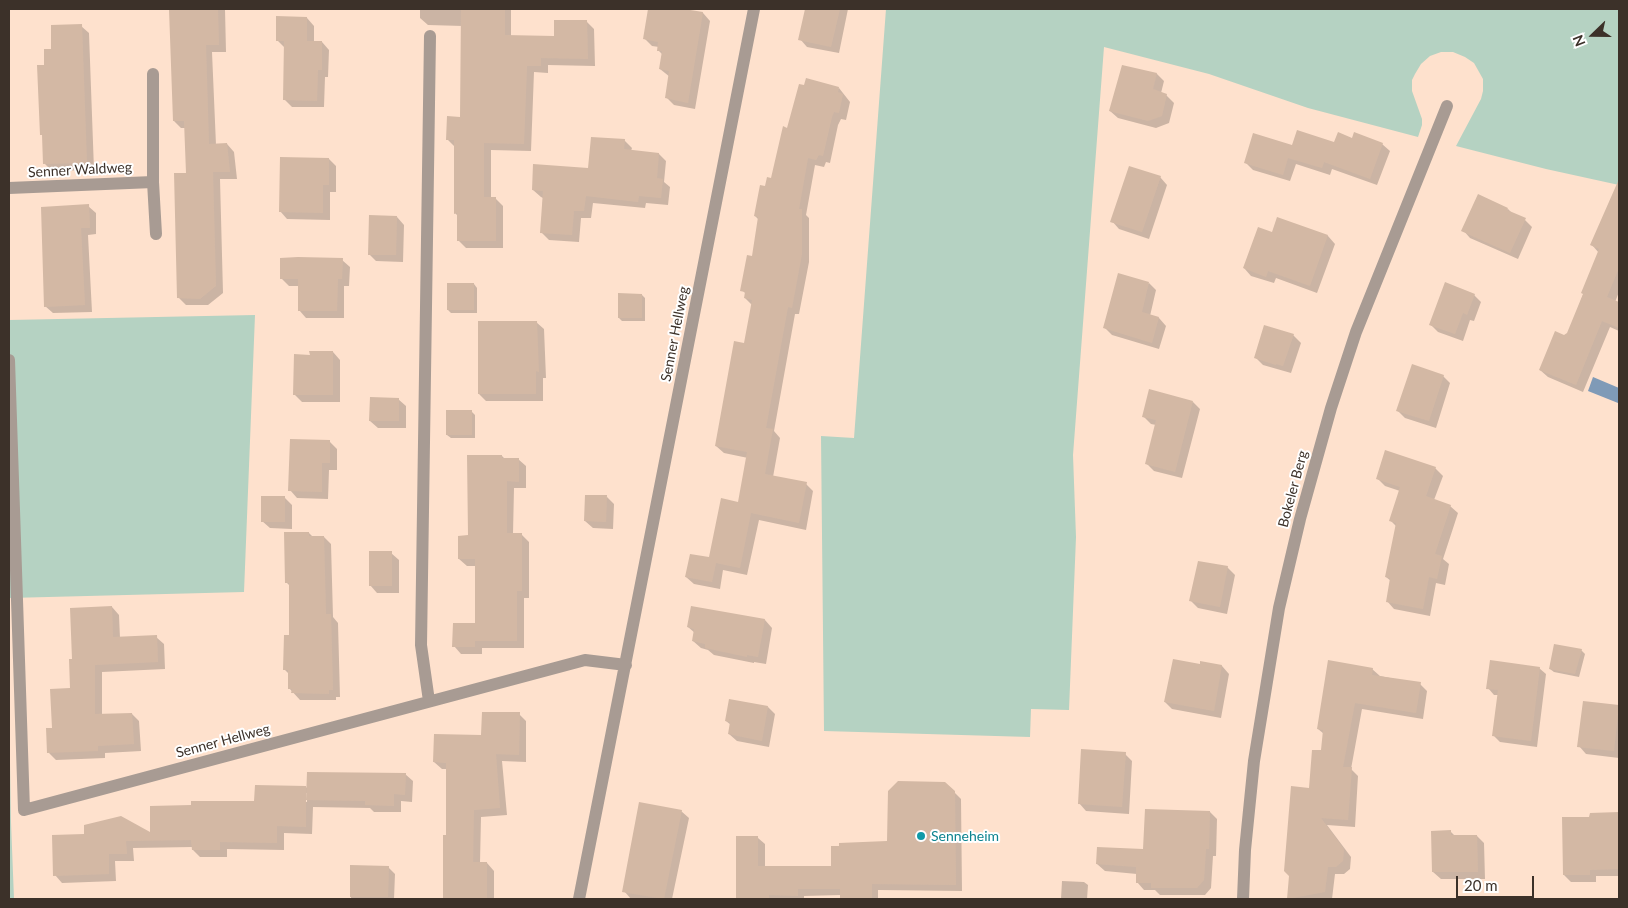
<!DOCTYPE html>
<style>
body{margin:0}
#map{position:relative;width:1628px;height:908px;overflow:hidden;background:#fee1cd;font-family:Lato,sans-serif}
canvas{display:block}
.frame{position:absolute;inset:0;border:10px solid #3c3129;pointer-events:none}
.north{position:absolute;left:1568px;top:10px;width:50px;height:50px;-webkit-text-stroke:4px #fff;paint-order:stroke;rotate:248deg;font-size:14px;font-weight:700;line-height:20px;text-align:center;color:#3c3129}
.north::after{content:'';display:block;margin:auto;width:18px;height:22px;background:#3c3129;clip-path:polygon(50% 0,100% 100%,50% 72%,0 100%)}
.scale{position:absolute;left:1456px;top:876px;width:78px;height:22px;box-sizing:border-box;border:2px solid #3c3129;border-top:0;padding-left:6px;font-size:15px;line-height:18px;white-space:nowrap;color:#3c3129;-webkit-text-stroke:4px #fff;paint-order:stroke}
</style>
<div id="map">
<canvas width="1628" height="908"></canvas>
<div class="frame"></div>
<div class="north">N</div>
<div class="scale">20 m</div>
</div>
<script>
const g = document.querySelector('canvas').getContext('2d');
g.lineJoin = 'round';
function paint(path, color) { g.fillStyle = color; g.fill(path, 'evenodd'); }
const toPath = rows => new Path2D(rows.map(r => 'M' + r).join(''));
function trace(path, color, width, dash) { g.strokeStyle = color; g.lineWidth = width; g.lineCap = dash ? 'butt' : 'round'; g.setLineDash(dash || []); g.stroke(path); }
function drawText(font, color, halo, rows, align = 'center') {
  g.font = font + ' Lato,sans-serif'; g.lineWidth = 4; g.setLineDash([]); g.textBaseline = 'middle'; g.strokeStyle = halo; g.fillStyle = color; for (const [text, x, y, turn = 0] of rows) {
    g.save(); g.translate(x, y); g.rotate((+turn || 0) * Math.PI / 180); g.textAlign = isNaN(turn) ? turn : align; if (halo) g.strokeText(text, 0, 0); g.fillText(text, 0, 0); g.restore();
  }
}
const green = toPath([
 [886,9,1619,9,1619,185,1546,169,1456,146,1481,99,1483,91,1483,79,1474,63,1465,57,1453,52,1441,52,1430,56,1421,64,1415,74,1412,80,1412,91,1422,119,1422,125,1418,137,1308,108,1209,74,1104,47,1073,455,1076,537,1069,710,1031,709,1030,737,824,731,821,436,854,438],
 [255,315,244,592,9,598,9,320],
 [9,702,11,822,14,899,9,899]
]);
const water = toPath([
 [1593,377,1619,388,1618,403,1588,391]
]);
const shadow = toPath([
 [170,9,225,9,226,52,212,52,216,145,227,144,234,152,237,179,220,179,223,293,208,305,186,305,179,298,187,174,185,128,181,128,174,121],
 [420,9,511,9,511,37,556,37,587,22,594,29,595,66,548,65,548,73,534,72,531,151,491,150,491,198,495,198,503,206,503,248,466,248,458,240,458,216,455,213,455,147,447,139,462,118,463,26,428,25,420,18],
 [649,9,678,9,703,13,710,21,695,109,674,105,666,97,670,77,660,69,663,55,658,50,659,47,652,46,644,38],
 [806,9,848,9,839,53,807,47,800,39],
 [307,18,314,26,314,42,322,42,329,50,328,77,325,77,324,107,292,107,284,99,285,48,277,40],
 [81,26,89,33,94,170,52,171,45,164,44,137,41,134,45,66,53,50],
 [1123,66,1157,74,1164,81,1161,93,1166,95,1174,103,1169,123,1156,128,1118,118,1110,111],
 [839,88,850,102,846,120,841,119,838,125,830,163,826,162,824,167,815,165,806,215,809,218,809,262,799,314,795,314,774,431,780,438,773,477,806,484,813,491,806,530,759,520,747,575,723,570,720,589,694,584,686,577,710,559,739,503,748,458,724,453,716,446,745,344,752,305,745,298,746,294,742,290,753,258,759,220,755,216,766,188,772,179,788,130],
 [1353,139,1382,144,1390,151,1377,185,1332,169,1330,175,1296,164,1290,181,1253,170,1245,162,1293,147,1335,143],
 [624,140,632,148,631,151,659,154,666,161,664,182,670,187,668,205,646,203,645,208,593,203,591,218,581,218,579,242,549,240,541,232,543,198,541,197,533,190,589,169],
 [329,159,336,166,336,192,330,192,330,220,287,219,280,211],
 [1160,177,1167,185,1149,239,1119,229,1112,221],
 [1609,205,1619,210,1619,292,1615,302,1619,303,1619,331,1610,327,1583,392,1548,377,1540,370,1568,334,1599,253,1592,245],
 [88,206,96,213,96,234,88,235,92,312,53,313,45,306],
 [1508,209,1513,214,1525,220,1532,227,1518,259,1470,238,1463,230],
 [397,217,404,225,403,262,376,261,369,254],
 [1278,219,1328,236,1335,244,1317,293,1276,278,1274,283,1251,276,1244,268,1273,234],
 [342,260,350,267,349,286,344,286,344,318,306,318,299,310,299,286,289,286,281,278],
 [1149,283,1156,290,1150,316,1159,318,1166,326,1159,349,1112,335,1104,327],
 [474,284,477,288,477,313,451,313,448,310],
 [642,295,645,298,645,321,622,321,619,318],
 [1474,295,1481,302,1474,321,1470,320,1463,341,1438,332,1430,324],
 [536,322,544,329,546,378,543,378,543,401,486,401,479,394],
 [1293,335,1301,343,1291,373,1263,365,1255,357],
 [333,352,340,360,340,402,302,402,294,394,311,356],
 [1443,376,1450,383,1436,428,1405,418,1398,411],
 [398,399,406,406,406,428,378,428,370,421],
 [1193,402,1200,409,1182,478,1154,471,1146,463,1156,425,1151,424,1143,416],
 [471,411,475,415,475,438,451,438,447,435],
 [330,442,337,449,337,470,329,470,328,499,297,498,290,490],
 [502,456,505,459,518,459,526,466,526,488,514,488,513,534,522,535,529,542,529,598,524,598,524,648,482,648,482,654,461,654,454,646,476,627,476,566,467,566,459,559],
 [1435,468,1443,476,1434,500,1450,506,1458,513,1443,559,1449,564,1445,585,1436,583,1430,616,1394,609,1387,601,1391,581,1386,577,1396,526,1390,520,1400,491,1385,486,1377,478],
 [607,497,614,504,613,529,593,528,585,521],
 [285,498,292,505,292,529,270,528,262,521],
 [309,533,313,537,324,537,331,544,333,617,338,623,340,697,336,697,336,700,300,700,289,688,289,674,285,670,290,636,290,586,286,582],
 [391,553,399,560,399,593,377,593,370,585],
 [1227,567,1235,575,1227,614,1198,608,1191,601],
 [112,607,119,615,120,638,156,637,164,644,165,669,102,672,102,715,132,714,139,721,141,751,105,753,105,758,56,760,49,753,53,729,71,689,73,660],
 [765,620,772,628,766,664,754,662,754,663,714,655,708,650,701,648,693,641,695,633,688,627],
 [1581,650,1585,654,1579,677,1554,672,1550,669],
 [1201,662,1222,666,1229,674,1221,718,1172,709,1165,702,1201,666],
 [1539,668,1546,674,1537,747,1500,742,1494,736,1499,695,1494,695,1488,688],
 [1372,669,1380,676,1420,684,1427,691,1423,719,1362,709,1351,769,1358,776,1355,827,1327,825,1351,857,1350,869,1344,874,1335,874,1332,899,1289,899,1290,876,1310,789,1322,752,1324,734,1318,729],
 [1584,702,1619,707,1619,758,1586,754,1579,746],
 [768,707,775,714,769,747,737,741,729,734,731,725,726,721],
 [519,714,526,721,526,762,502,761,507,815,481,817,480,863,487,863,494,871,494,899,444,899,444,836,447,836,447,769,442,769,434,762,483,736],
 [1125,754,1132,761,1129,814,1086,811,1079,803],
 [405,774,413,781,412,802,401,801,401,812,374,812,370,808,313,807,312,834,284,833,284,850,227,849,227,857,200,857,193,850,193,847,133,848,134,861,115,861,116,881,62,883,55,875,53,836,152,834,306,787,308,789],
 [305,793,307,793,307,802,305,802],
 [945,783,961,799,962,891,878,890,878,899,841,899,841,895,804,896,804,899,737,899,737,838,758,838,765,844,765,867,832,867,889,842],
 [681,811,689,818,672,899,631,899,624,891],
 [1210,812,1217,819,1216,856,1213,856,1211,888,1205,895,1160,895,1155,890,1144,890,1137,882,1137,874,1105,871,1097,864,1144,850],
 [1591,814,1619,814,1619,876,1596,876,1596,882,1571,882,1564,875,1591,818],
 [1451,832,1455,836,1477,836,1484,843,1485,879,1441,879,1433,872],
 [352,866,388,867,395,874,394,899,351,899],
 [1062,881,1084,882,1088,885,1087,899,1061,899]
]);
const building = toPath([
 [169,9,218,9,219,45,206,45,209,144,227,143,230,172,213,172,216,286,200,299,177,298,174,173,186,173,184,121,173,121],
 [461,9,505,9,505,35,554,36,554,20,587,20,588,59,541,58,541,66,527,66,524,144,484,143,484,197,496,197,496,241,457,241,457,213,454,214,454,140,446,140,447,116,460,117],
 [648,9,684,9,703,12,688,103,665,98,669,71,659,69,662,51,657,51,658,42,643,39],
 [805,9,840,9,831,47,798,40],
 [276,16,307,17,307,41,322,41,322,70,318,70,317,101,283,100,284,41,276,41],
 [82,24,87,163,43,164,42,135,40,135,37,65,44,65,44,49,51,49,51,25],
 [1122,65,1157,73,1153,89,1167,94,1162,116,1148,121,1109,111],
 [806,78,839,87,838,92,843,94,839,113,834,112,832,117,823,156,819,155,816,160,808,158,799,209,802,209,802,254,792,308,788,307,766,428,773,429,765,474,807,482,799,523,751,513,740,568,716,563,712,582,685,577,690,554,709,557,721,498,738,502,747,452,715,446,734,341,744,343,752,300,744,298,745,292,740,291,747,255,752,256,758,217,754,216,760,185,765,186,767,177,771,178,783,126,787,128,799,84,804,85],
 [1297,130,1334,142,1338,132,1352,138,1354,132,1383,143,1370,179,1324,162,1322,168,1288,158,1283,175,1244,163,1253,133,1292,145],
 [591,137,625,139,624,149,659,153,657,178,663,179,661,198,639,196,638,202,586,196,584,211,574,211,572,235,540,233,543,191,532,190,533,164,588,168],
 [280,157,329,158,329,185,323,185,323,213,279,212],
 [1129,166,1161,176,1142,232,1110,222],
 [1619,179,1619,268,1607,297,1619,302,1619,328,1602,321,1576,385,1539,370,1555,331,1564,335,1567,333,1583,294,1581,293,1599,249,1590,245],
 [1478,194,1508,208,1507,210,1526,218,1510,253,1461,231],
 [89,204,90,228,81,228,85,305,44,307,41,207],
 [369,215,397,216,396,255,368,255],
 [1277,217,1328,235,1310,286,1268,271,1266,277,1243,268,1258,227,1272,232],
 [298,257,343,258,342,279,338,279,337,311,298,311,298,279,280,279,280,258],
 [1118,273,1149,282,1142,312,1159,317,1152,343,1103,328],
 [1445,282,1475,294,1467,315,1463,313,1455,334,1429,325],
 [447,283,474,283,474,310,447,310],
 [618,293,642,294,642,318,618,318],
 [478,321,537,321,539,372,536,371,536,394,478,394],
 [1264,325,1294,334,1283,366,1276,364,1276,365,1254,358],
 [309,351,333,351,333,395,293,395,294,354,310,355],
 [1412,364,1444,375,1429,421,1396,411],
 [1149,389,1193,401,1175,472,1145,464,1156,420,1142,417],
 [370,397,399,398,399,421,369,421],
 [446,410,472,410,472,435,446,435],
 [290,439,330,440,330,463,322,463,322,492,288,491],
 [1385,450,1436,467,1426,496,1451,505,1435,554,1442,556,1437,579,1429,577,1423,609,1386,602,1390,578,1385,577,1396,523,1389,521,1400,487,1376,479],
 [467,455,502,455,502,458,519,458,519,482,507,481,507,533,522,533,522,591,517,591,517,641,475,641,475,559,458,559,458,536,468,535],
 [585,495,607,495,606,522,584,521],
 [261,496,285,496,285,522,261,522],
 [284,532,309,532,309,536,324,536,326,614,331,614,333,690,329,690,329,694,291,693,292,689,288,689,288,670,283,670,284,635,289,635,289,583,285,583],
 [369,551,392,551,392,586,369,586],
 [1198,561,1228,566,1220,607,1189,601],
 [112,606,113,637,157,635,158,662,95,665,95,714,132,713,134,744,98,746,98,751,47,753,46,728,52,728,50,689,70,688,69,659,72,659,70,608],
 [691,606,765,619,758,657,747,655,747,657,705,648,705,644,692,641,694,629,687,627],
 [453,623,475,623,475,647,452,647],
 [1554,644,1582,649,1575,674,1549,669],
 [1173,659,1200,664,1200,661,1222,665,1214,711,1164,702],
 [1328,660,1373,668,1372,675,1421,682,1416,713,1355,703,1343,767,1352,767,1348,820,1321,818,1344,849,1343,861,1336,867,1328,867,1325,892,1287,899,1289,876,1284,871,1291,786,1309,788,1312,750,1321,750,1323,730,1317,729],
 [1490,660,1540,667,1531,741,1492,736,1498,690,1486,689],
 [729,699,768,706,762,741,728,734,730,722,725,721],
 [1583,701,1619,705,1614,751,1577,747],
 [482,712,520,712,519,755,496,754,500,808,474,810,473,862,487,862,487,899,443,899,443,835,446,835,446,763,433,762,434,734,481,735],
 [1081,749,1126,752,1122,807,1078,804],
 [307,772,406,773,405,795,394,794,394,806,365,805,365,801,306,800],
 [898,781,945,782,955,791,956,885,872,884,872,899,840,899,840,889,798,889,798,896,769,895,769,899,736,899,736,836,758,836,758,866,831,866,831,846,839,846,839,843,887,841,888,791],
 [255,785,306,786,306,827,277,826,277,843,220,842,220,850,192,850,191,840,126,841,127,854,109,854,109,874,53,876,52,835,84,834,84,825,121,816,150,832,150,806,191,805,191,801,254,801],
 [639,802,682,810,664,899,622,892],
 [1145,809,1210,811,1209,849,1206,849,1204,880,1197,888,1151,888,1151,883,1136,883,1136,867,1096,864,1097,847,1143,849],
 [1619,812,1619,869,1590,870,1590,875,1563,875,1562,817,1589,817,1590,813],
 [1451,830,1451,835,1477,835,1478,872,1432,872,1431,831],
 [350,865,389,866,388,897,350,897]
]);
const minor = toPath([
 [153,74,153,182,156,234],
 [9,188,153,182],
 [9,360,24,810,585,660,626,665],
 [429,701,421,645,430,36],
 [579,899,754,9],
 [1243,899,1245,850,1254,761,1279,608,1300,519,1331,408,1356,332,1447,106]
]);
const markers = [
 [921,836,5,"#0f9aa8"]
];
const streetNames = [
 ["Senner Waldweg",80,170,-3],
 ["Senner Hellweg",675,334,-79],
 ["Bokeler Berg",1293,489,-75],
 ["Senner Hellweg",223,741,-15]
];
const cultureNames = [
 ["Senneheim",931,836]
];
paint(green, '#b5d2c2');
paint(water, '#7f9ab7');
paint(shadow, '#0003');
paint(building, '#d3b8a4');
trace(minor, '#a89b93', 12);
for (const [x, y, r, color] of markers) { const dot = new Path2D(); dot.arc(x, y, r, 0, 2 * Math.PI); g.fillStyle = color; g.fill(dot); trace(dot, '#fff', 2); }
drawText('14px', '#3c3129', '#fff', streetNames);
drawText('14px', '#0d838f', '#fff', cultureNames, 'left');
</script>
